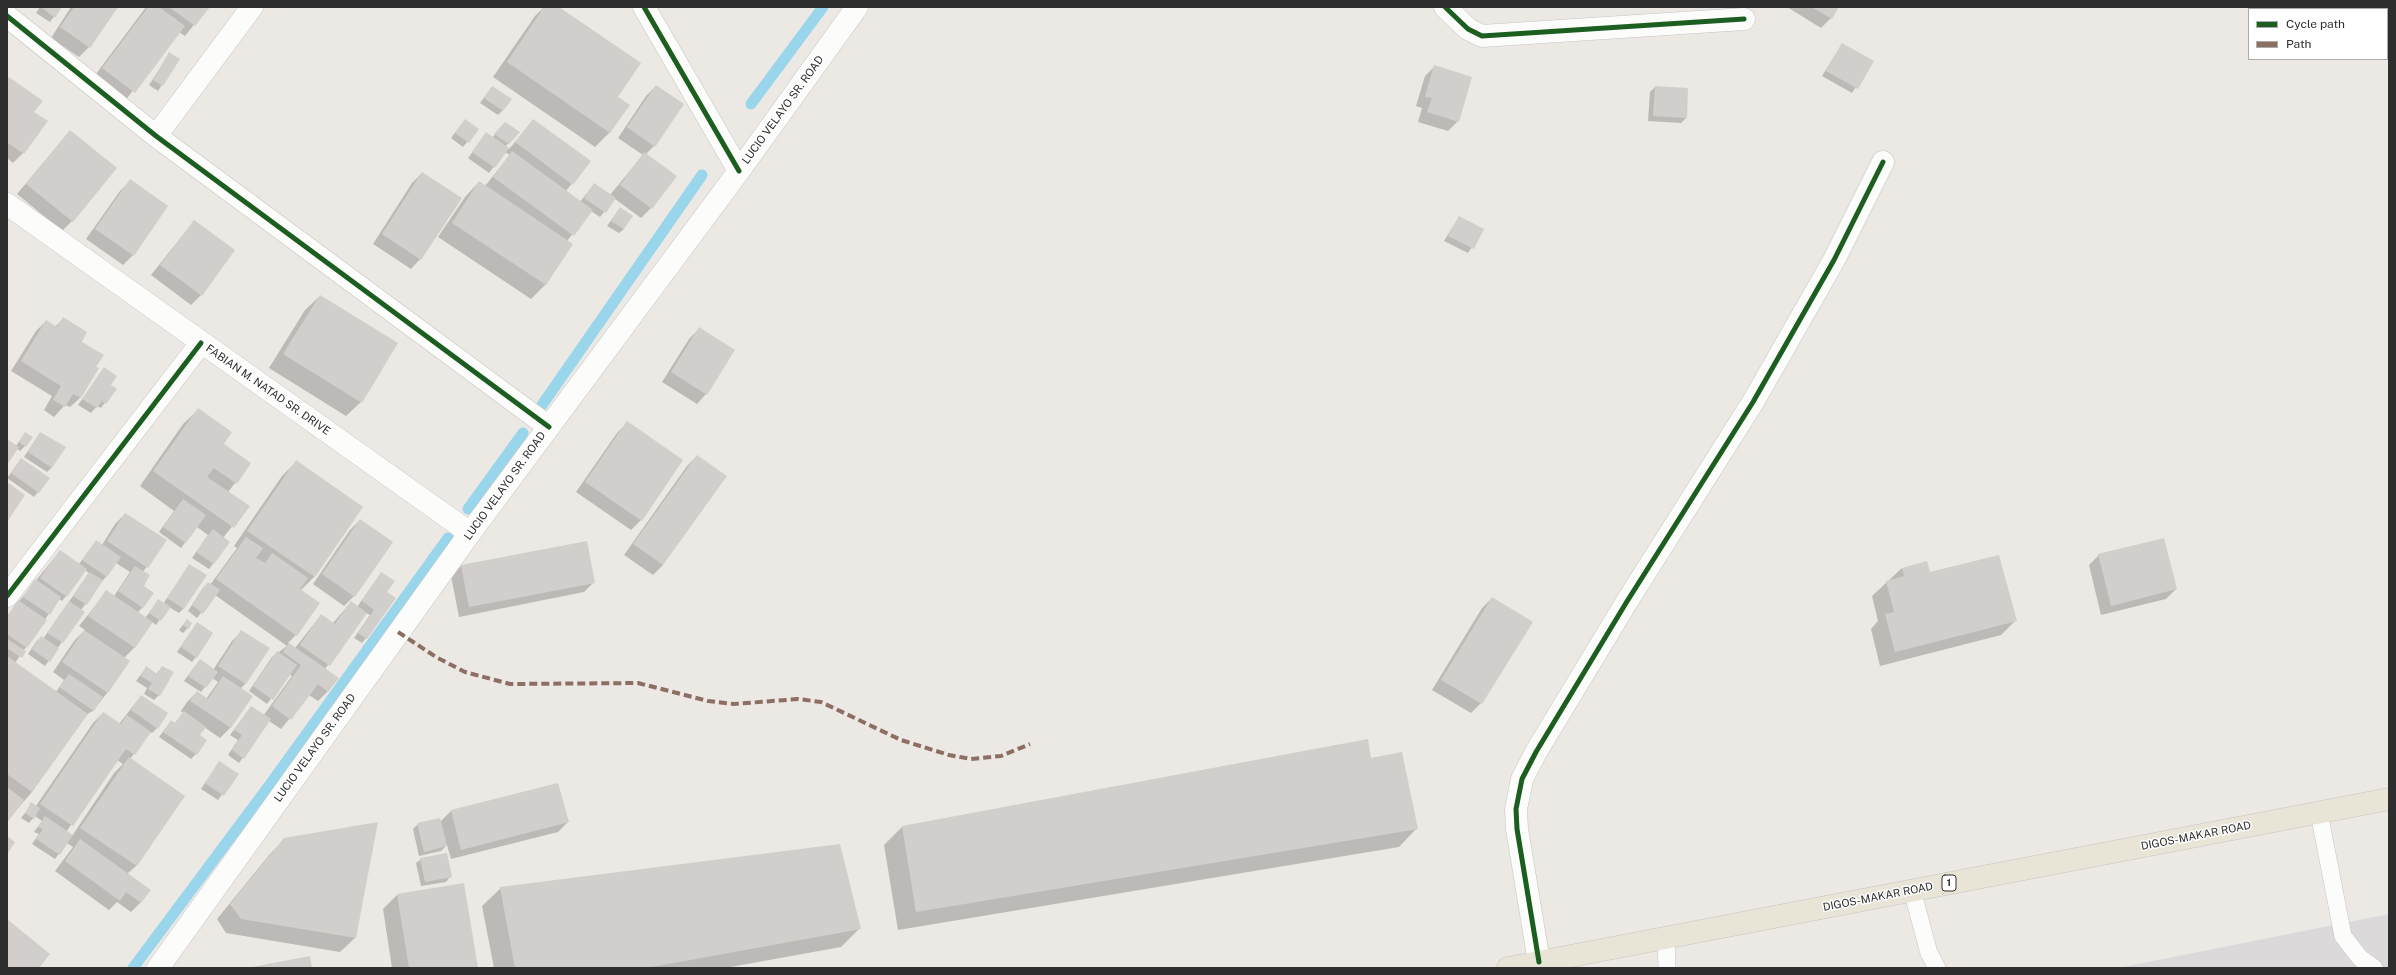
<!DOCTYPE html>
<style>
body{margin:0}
#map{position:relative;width:2396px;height:975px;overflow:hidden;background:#ece8e4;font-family:"Public Sans",sans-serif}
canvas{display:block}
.frame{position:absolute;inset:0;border:8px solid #2e2e2e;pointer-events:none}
.legend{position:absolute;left:2248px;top:8px;width:140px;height:52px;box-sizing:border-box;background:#fff;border:1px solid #ababab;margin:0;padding:5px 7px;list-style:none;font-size:12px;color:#2e2e2e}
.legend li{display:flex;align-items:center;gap:8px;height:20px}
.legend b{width:20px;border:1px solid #ababab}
</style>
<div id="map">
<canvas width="2396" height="975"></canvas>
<div class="frame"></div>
<ul class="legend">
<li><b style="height:5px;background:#1b5e20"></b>Cycle path</li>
<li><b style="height:5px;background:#8d6e63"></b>Path</li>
</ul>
</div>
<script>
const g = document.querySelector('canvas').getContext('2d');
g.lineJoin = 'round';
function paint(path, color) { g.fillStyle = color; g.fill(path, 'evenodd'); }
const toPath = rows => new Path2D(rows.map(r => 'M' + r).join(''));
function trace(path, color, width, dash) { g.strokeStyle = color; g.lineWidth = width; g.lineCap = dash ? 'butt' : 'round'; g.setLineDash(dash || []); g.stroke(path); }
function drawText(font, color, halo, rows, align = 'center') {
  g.font = font + ' "Public Sans",sans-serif'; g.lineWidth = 3; g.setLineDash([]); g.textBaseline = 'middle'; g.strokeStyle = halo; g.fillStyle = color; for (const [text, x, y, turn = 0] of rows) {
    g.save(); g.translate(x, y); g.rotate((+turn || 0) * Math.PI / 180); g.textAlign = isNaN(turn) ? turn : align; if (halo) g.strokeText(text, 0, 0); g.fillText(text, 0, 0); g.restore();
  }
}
const industrial = toPath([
 [2389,914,2389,968,2118,968]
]);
const shadow = toPath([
 [40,7,61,7,50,22,36,13],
 [71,7,117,7,89,47,79,57,51,38],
 [146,7,208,7,185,36,179,32,124,102,93,78],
 [544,7,557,7,617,97,610,132,595,147,493,77,535,16],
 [1787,7,1838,7,1831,18,1821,28],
 [1842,44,1873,61,1852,93,1822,76],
 [169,54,178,59,158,91,149,85],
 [1435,66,1458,121,1448,131,1418,122,1422,108,1416,106,1425,76],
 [7,80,33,112,23,153,13,163,7,158],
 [656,86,654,146,646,154,651,208,641,218,615,199,600,217,591,211,567,241,572,244,545,285,531,299,438,237,465,197,479,182,485,186,510,155,505,152,489,173,468,158,486,134,492,138,500,128,518,132,505,147,509,149,534,120,590,161,566,191,580,202,594,184,610,195,643,155,618,138,646,96],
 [492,87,503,110,498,115,480,103],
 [1655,87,1686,118,1681,123,1648,121,1650,92],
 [461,125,478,129,463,147,451,138],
 [70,131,72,221,62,231,17,194],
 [422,173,420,259,411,269,373,244,412,183],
 [130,181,133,255,123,265,86,239,120,191],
 [620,208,624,229,619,233,607,226],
 [1459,217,1483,230,1468,253,1444,241],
 [194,221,234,251,201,295,191,305,151,275],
 [320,296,361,402,346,416,269,368,305,310],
 [63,319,97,368,80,398,70,407,65,405,54,417,44,410,52,396,11,371,36,331,46,321,55,327],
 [699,329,706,394,697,404,662,382,689,339],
 [104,368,109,385,115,389,101,408,97,406,91,413,78,405],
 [198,410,223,445,250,464,228,492,248,506,223,538,229,542,209,569,192,558,208,535,197,527,181,548,159,532,174,511,140,486,183,424],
 [627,423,641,520,631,530,576,492,617,433],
 [25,433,25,446,20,451,17,449,7,464,7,440,16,446],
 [40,433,52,467,47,472,24,457],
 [697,456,663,565,653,575,624,555,687,466],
 [21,459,38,492,34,497,7,478],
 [296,462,362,507,314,577,300,591,296,635,288,643,295,648,321,615,333,623,351,602,357,607,381,573,386,593,366,638,362,643,354,638,370,615,366,613,325,669,328,691,318,701,309,695,281,729,269,721,239,763,228,755,238,740,230,735,251,707,263,716,292,676,289,674,267,704,249,691,272,657,287,646,215,595,197,618,188,611,203,588,208,583,210,585,237,548,234,546,282,476],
 [125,514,165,540,143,572,143,607,138,612,145,618,159,601,163,604,190,565,184,608,179,613,169,607,156,625,152,622,134,648,124,658,128,661,107,693,93,711,87,714,32,792,7,821,7,616,60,551,79,564,96,541,102,545,115,524],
 [116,563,130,572,114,596,107,591,79,626,85,630,74,641,53,672,64,680,56,692,15,663,59,599,62,601,66,596,85,570,89,573,43,639,41,637,36,642,28,654,45,666,83,612,81,610],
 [360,520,354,596,344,606,313,584,350,530],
 [586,542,594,582,584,592,459,617,451,576,461,566],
 [2099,555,2176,589,2166,599,2101,615,2089,565],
 [1902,568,1930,573,2015,621,2001,635,1880,666,1871,629,1878,621,1872,596],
 [1492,598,1481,703,1471,713,1432,690,1482,608],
 [187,620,188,628,183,633,179,630],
 [197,623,196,657,192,662,177,652],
 [242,631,246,683,240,689,251,696,230,728,220,738,204,727,199,735,196,754,191,759,159,737,171,721,175,723,183,713,181,711,187,702,197,692,206,699,218,682,212,678,201,692,184,681,195,666,200,661,213,670,232,641],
 [162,667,159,695,154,700,144,694,147,688,136,681,146,668,156,674],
 [141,696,167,713,157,728,152,733,150,732,130,759,184,797,136,866,127,874,141,902,131,912,117,902,109,910,55,871,73,847,67,843,55,859,32,844,39,834,34,832,42,821,35,816,29,823,21,818,32,804,36,806,93,723,103,713,119,724],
 [117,760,123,764,114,773,72,836,66,832],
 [1370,759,1417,828,1399,847,898,930,884,845,902,827],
 [219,762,237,774,218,800,201,789],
 [558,784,568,822,558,832,451,859,447,845,441,851,419,856,413,829,418,824,440,822,451,811],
 [285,839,355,938,340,952,226,933,217,919,270,854],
 [421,859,450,877,446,882,421,886,416,863],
 [501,888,860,928,841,947,725,968,494,968,482,906],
 [397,895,477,968,392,968,383,909]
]);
const stream = toPath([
 [751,104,823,7],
 [542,405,702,175],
 [468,509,523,433],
 [133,968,271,783,448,538]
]);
const building = toPath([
 [41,7,62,7,55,18],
 [74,7,118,7,90,48,60,27],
 [148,7,159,7,185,26,135,93,102,68],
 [169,7,210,7,195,26],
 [544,7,559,7,641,63,618,97,630,105,610,133,507,62],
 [1812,7,1839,7,1832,19],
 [1842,43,1874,61,1858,89,1826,71],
 [169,52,180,59,163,86,153,80],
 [1434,65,1472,77,1459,122,1427,112,1432,98,1425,97],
 [9,77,43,101,34,112,48,121,24,154,8,143,7,144,7,80],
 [656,85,684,104,655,147,627,127],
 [492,86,512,99,503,111,484,98],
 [1655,86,1688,88,1687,118,1653,116],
 [465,119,479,129,469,143,455,133],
 [533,119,591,161,573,185,515,142],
 [505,122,520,132,509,144,494,134],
 [70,130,117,168,73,222,26,184],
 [486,132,509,148,495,168,472,152],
 [512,151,593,210,574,236,493,177],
 [644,152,677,176,652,209,620,185],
 [422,172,462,198,421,260,382,234],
 [130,179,168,206,134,256,95,229],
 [479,181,573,244,546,285,452,223],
 [594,183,616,198,606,213,584,198],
 [620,207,633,216,624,229,611,221],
 [1459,216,1484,229,1474,249,1448,236],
 [194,220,235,250,202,296,160,265],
 [320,295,398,343,362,403,283,354],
 [63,317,87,332,82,342,104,355,96,367,99,368,81,398,73,394,65,407,53,400,61,386,21,361,46,320,57,327],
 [699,327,735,350,707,395,671,372],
 [104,367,117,376,111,385,117,389,106,404,102,401,97,408,82,399],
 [198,408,232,432,224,444,251,463,237,484,214,468,207,477,250,506,234,528,153,471],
 [627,421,683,460,642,521,585,482],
 [25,432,33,437,26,447,19,442],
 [40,432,66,447,52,468,28,452],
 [7,439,19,447,7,465],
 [697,455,727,476,663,565,633,544],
 [21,458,50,478,39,493,11,473],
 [296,460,363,507,315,577,247,531],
 [7,482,25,495,7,522],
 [183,499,206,515,186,543,163,527],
 [125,513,167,540,148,568,107,541],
 [360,519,393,542,355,597,322,574],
 [213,529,230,542,214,564,196,552],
 [246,537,263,548,256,558,265,563,272,553,308,578,300,589,320,603,297,636,216,579],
 [2164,538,2177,589,2111,606,2098,554],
 [96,540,121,557,107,577,82,560],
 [587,541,595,583,469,607,461,565],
 [60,550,87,569,67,597,40,578],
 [1999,555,2017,621,1895,652,1885,614,1894,612,1886,581,1904,576,1902,568,1927,561,1930,572],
 [189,564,207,575,184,609,167,598],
 [135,566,150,575,144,586,154,593,143,608,118,591],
 [89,572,103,580,87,605,73,596],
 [381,572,395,581,387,592,396,598,367,639,358,633,374,610,362,601],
 [35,579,61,597,50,615,23,597],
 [208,582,220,590,203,614,192,605],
 [106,590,153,622,135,648,88,616],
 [1492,597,1533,622,1482,704,1441,680],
 [158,599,171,607,161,621,149,613],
 [18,600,47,620,27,648,7,634,7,617],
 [69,601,85,612,63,643,47,633],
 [351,601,367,613,330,666,300,645,321,614,335,624],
 [187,619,192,623,189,629,183,625],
 [197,622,213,633,197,658,181,647],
 [84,630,130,661,108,693,62,662],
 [241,630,270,648,246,684,218,666],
 [41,636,59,648,50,662,32,649],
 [7,639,26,651,22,658,7,648],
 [289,643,339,678,328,692,318,684,291,720,272,706,301,665,283,652],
 [277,651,297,665,273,700,253,686],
 [7,656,88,714,32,792,7,774],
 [200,659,218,672,206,688,188,676],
 [146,666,157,674,162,666,174,672,160,696,148,689,152,683,141,676],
 [69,674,103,697,94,711,59,687],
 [223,676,253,696,231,728,190,701,197,691,208,699],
 [141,695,168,713,158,729,131,710],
 [251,706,271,719,244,759,232,750,242,735,234,730],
 [184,711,206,727,200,735,207,740,197,755,163,732,171,720,175,723],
 [103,712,121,724,127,715,151,732,135,755,126,749,73,826,40,804],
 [1368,739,1371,758,1402,752,1418,829,916,912,902,826],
 [129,757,185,796,137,866,80,828],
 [219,761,239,774,224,796,205,783],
 [558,783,569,822,461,850,451,810],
 [7,787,24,800,7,823],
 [31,802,40,808,34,819,25,813],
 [45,816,73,835,60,855,36,839,43,829,38,827],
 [440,818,447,846,424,852,417,823],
 [378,822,356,938,241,919,230,904,284,838],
 [7,836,15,842,7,855],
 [80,839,151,890,141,903,126,892,120,901,65,861],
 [840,844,861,929,646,968,515,968,500,887],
 [447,853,452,877,425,882,420,858],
 [464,883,478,968,409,968,397,894],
 [7,919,50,954,39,968,7,968],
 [310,956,312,968,253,968,252,967]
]);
const lane = toPath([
 [2319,813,2343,936,2360,958,2374,968],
 [1912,890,1929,953,1937,968],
 [1666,938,1667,968]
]);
const street = toPath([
 [644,7,739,171],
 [1445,7,1468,29,1482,36,1744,19],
 [7,16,156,136,549,427],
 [156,136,252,7],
 [7,596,201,343],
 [1539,962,1517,829,1516,809,1522,779,1536,752,1626,603,1753,402,1834,260,1883,162]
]);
const secondary = toPath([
 [7,204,470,533],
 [158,968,470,533,739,171,857,7]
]);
const primary = toPath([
 [1508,968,2389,799]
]);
const quiet = toPath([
 [398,632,436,657,465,672,510,684,638,683,708,701,734,704,798,699,821,702,901,740,949,755,971,759,1001,756,1030,744]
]);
const cycleway = toPath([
 [644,7,739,171],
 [1445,7,1468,29,1482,36,1744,19],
 [7,16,156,136,549,427],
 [7,596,201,343],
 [1539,962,1517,829,1516,809,1522,779,1536,752,1626,603,1753,402,1834,260,1883,162]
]);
const shields = [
 [1949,883,14]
];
const shieldNames = [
 ["1",1949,883]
];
const streetNames = [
 ["LUCIO VELAYO SR. ROAD",783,110,-54],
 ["FABIAN M. NATAD SR. DRIVE",268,390,35],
 ["LUCIO VELAYO SR. ROAD",505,486,-54],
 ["LUCIO VELAYO SR. ROAD",315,748,-54],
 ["DIGOS-MAKAR ROAD",2196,836,-11],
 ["DIGOS-MAKAR ROAD",1878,897,-11]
];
paint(industrial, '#dcd9db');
paint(shadow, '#0003');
trace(stream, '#99d6ec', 11);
paint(building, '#d1cecb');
trace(lane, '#c5c4c5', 18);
trace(street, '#c5c4c5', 23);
trace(secondary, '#c5c4c5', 23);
trace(primary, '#c6c5c4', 23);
trace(lane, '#fcfcfb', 17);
trace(street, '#fcfcfb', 22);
trace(secondary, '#fcfcfb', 22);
trace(primary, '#e8e4d6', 22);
trace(quiet, '#8d6e63', 4, [8, 4]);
trace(cycleway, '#1b5e20', 5);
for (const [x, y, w] of shields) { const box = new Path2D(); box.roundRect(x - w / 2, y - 8, w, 16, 3); g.fillStyle = '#fff'; g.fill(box); trace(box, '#2e2e2e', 1); }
drawText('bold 10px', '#2e2e2e', null, shieldNames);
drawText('11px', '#2e2e2e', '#fff', streetNames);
</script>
